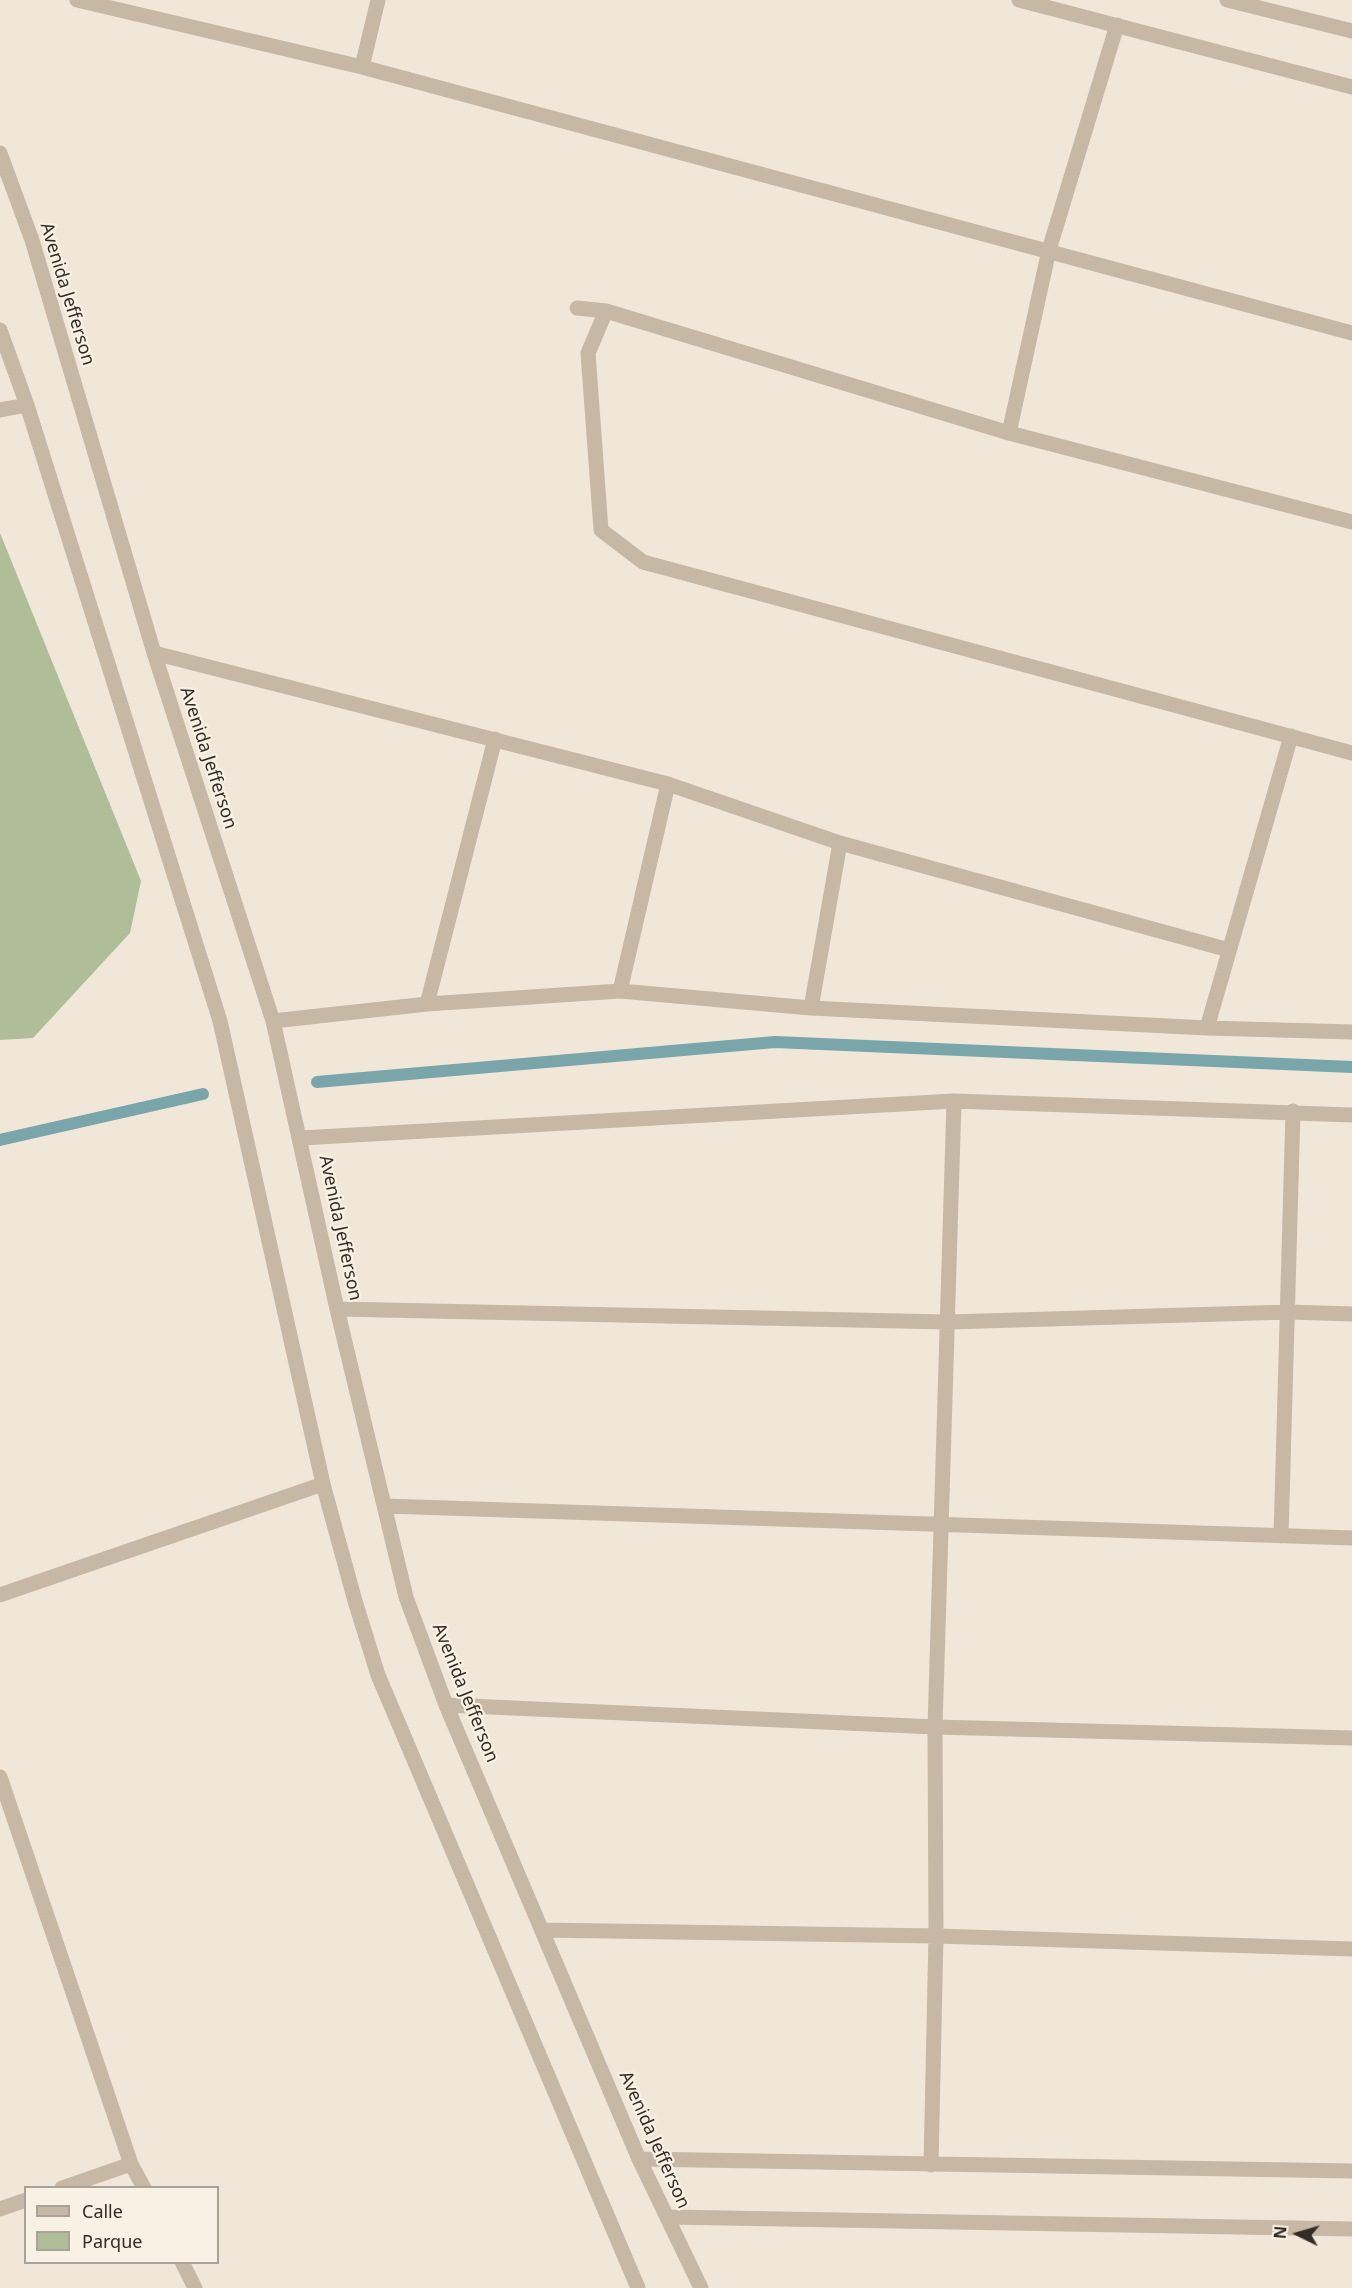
<!DOCTYPE html>
<style>
body{margin:0}
#map{position:relative;width:1352px;height:2288px;overflow:hidden;background:#f0e7d9;font-family:"Noto Sans",sans-serif}
canvas{display:block}
.legend{position:absolute;left:24px;top:2186px;width:195px;height:78px;box-sizing:border-box;background:#f8f1e4;border:2px solid #a9a298;margin:0;padding:8px 10px;list-style:none;font-size:18px;color:#332b26}
.legend li{display:flex;align-items:center;gap:12px;height:30px}
.legend b{width:30px;border:2px solid #a9a298}
.north{position:absolute;left:1268px;top:2204px;width:60px;height:60px;-webkit-text-stroke:4px #f8f1e4;paint-order:stroke;rotate:275deg;font-size:16px;font-weight:700;line-height:24px;text-align:center;color:#332b26}
.north::after{content:'';display:block;margin:auto;width:21px;height:27px;background:#332b26;clip-path:polygon(50% 0,100% 100%,50% 72%,0 100%)}
</style>
<div id="map">
<canvas width="1352" height="2288"></canvas>
<ul class="legend">
<li><b style="height:8px;background:#c7b7a5"></b>Calle</li>
<li><b style="height:16px;background:#afbe99"></b>Parque</li>
</ul>
<div class="north">N</div>
</div>
<script>
const g = document.querySelector('canvas').getContext('2d');
g.lineJoin = 'round';
function paint(path, color) { g.fillStyle = color; g.fill(path, 'evenodd'); }
const toPath = rows => new Path2D(rows.map(r => 'M' + r).join(''));
function trace(path, color, width, dash) { g.strokeStyle = color; g.lineWidth = width; g.lineCap = dash ? 'butt' : 'round'; g.setLineDash(dash || []); g.stroke(path); }
function drawText(font, color, halo, rows, align = 'center') {
  g.font = font + ' "Noto Sans",sans-serif'; g.lineWidth = 4.5; g.setLineDash([]); g.textBaseline = 'middle'; g.strokeStyle = halo; g.fillStyle = color; for (const [text, x, y, turn = 0] of rows) {
    g.save(); g.translate(x, y); g.rotate((+turn || 0) * Math.PI / 180); g.textAlign = isNaN(turn) ? turn : align; if (halo) g.strokeText(text, 0, 0); g.fillText(text, 0, 0); g.restore();
  }
}
const green = toPath([
 [0,533,141,881,130,933,33,1038,0,1040]
]);
const stream = toPath([
 [317,1082,775,1042,1352,1067],
 [0,1140,203,1094]
]);
const minor = toPath([
 [77,0,362,67,1352,333],
 [1019,0,1352,87],
 [1227,0,1352,31],
 [362,67,378,0],
 [0,153,32,240,154,653,273,1021,337,1309,406,1597,446,1705,639,2159,701,2288],
 [577,308,606,311,1009,433,1352,522],
 [606,311,588,353,601,530,643,562,1352,753],
 [0,330,27,405,220,1021,323,1484,355,1601,378,1675,638,2288],
 [0,410,27,405],
 [1009,433,1049,250,1117,25],
 [154,653,668,784,840,843,1229,950],
 [620,991,668,784],
 [427,1004,495,739],
 [811,1008,840,843],
 [273,1021,427,1004,620,991,811,1008,1207,1028,1352,1032],
 [1207,1028,1291,736],
 [301,1138,954,1101,1352,1115],
 [337,1309,948,1322,1289,1312,1352,1314],
 [385,1506,1352,1538],
 [1281,1536,1293,1111],
 [0,1595,323,1484],
 [446,1705,935,1727,1352,1738],
 [0,1777,131,2164,144,2188],
 [542,1930,936,1936,1352,1949],
 [639,2159,1352,2171],
 [931,2165,936,1936,935,1727,954,1101],
 [62,2188,131,2164],
 [0,2209,26,2200],
 [668,2217,1352,2229],
 [182,2262,195,2288]
]);
const streetNames = [
 ["Avenida Jefferson",67,294,73],
 ["Avenida Jefferson",208,758,72],
 ["Avenida Jefferson",340,1228,78],
 ["Avenida Jefferson",465,1693,68],
 ["Avenida Jefferson",654,2140,66]
];
paint(green, '#afbe99');
trace(stream, '#79a5ab', 12);
trace(minor, '#c7b7a5', 15);
drawText('18px', '#332b26', '#f8f1e4', streetNames);
</script>
